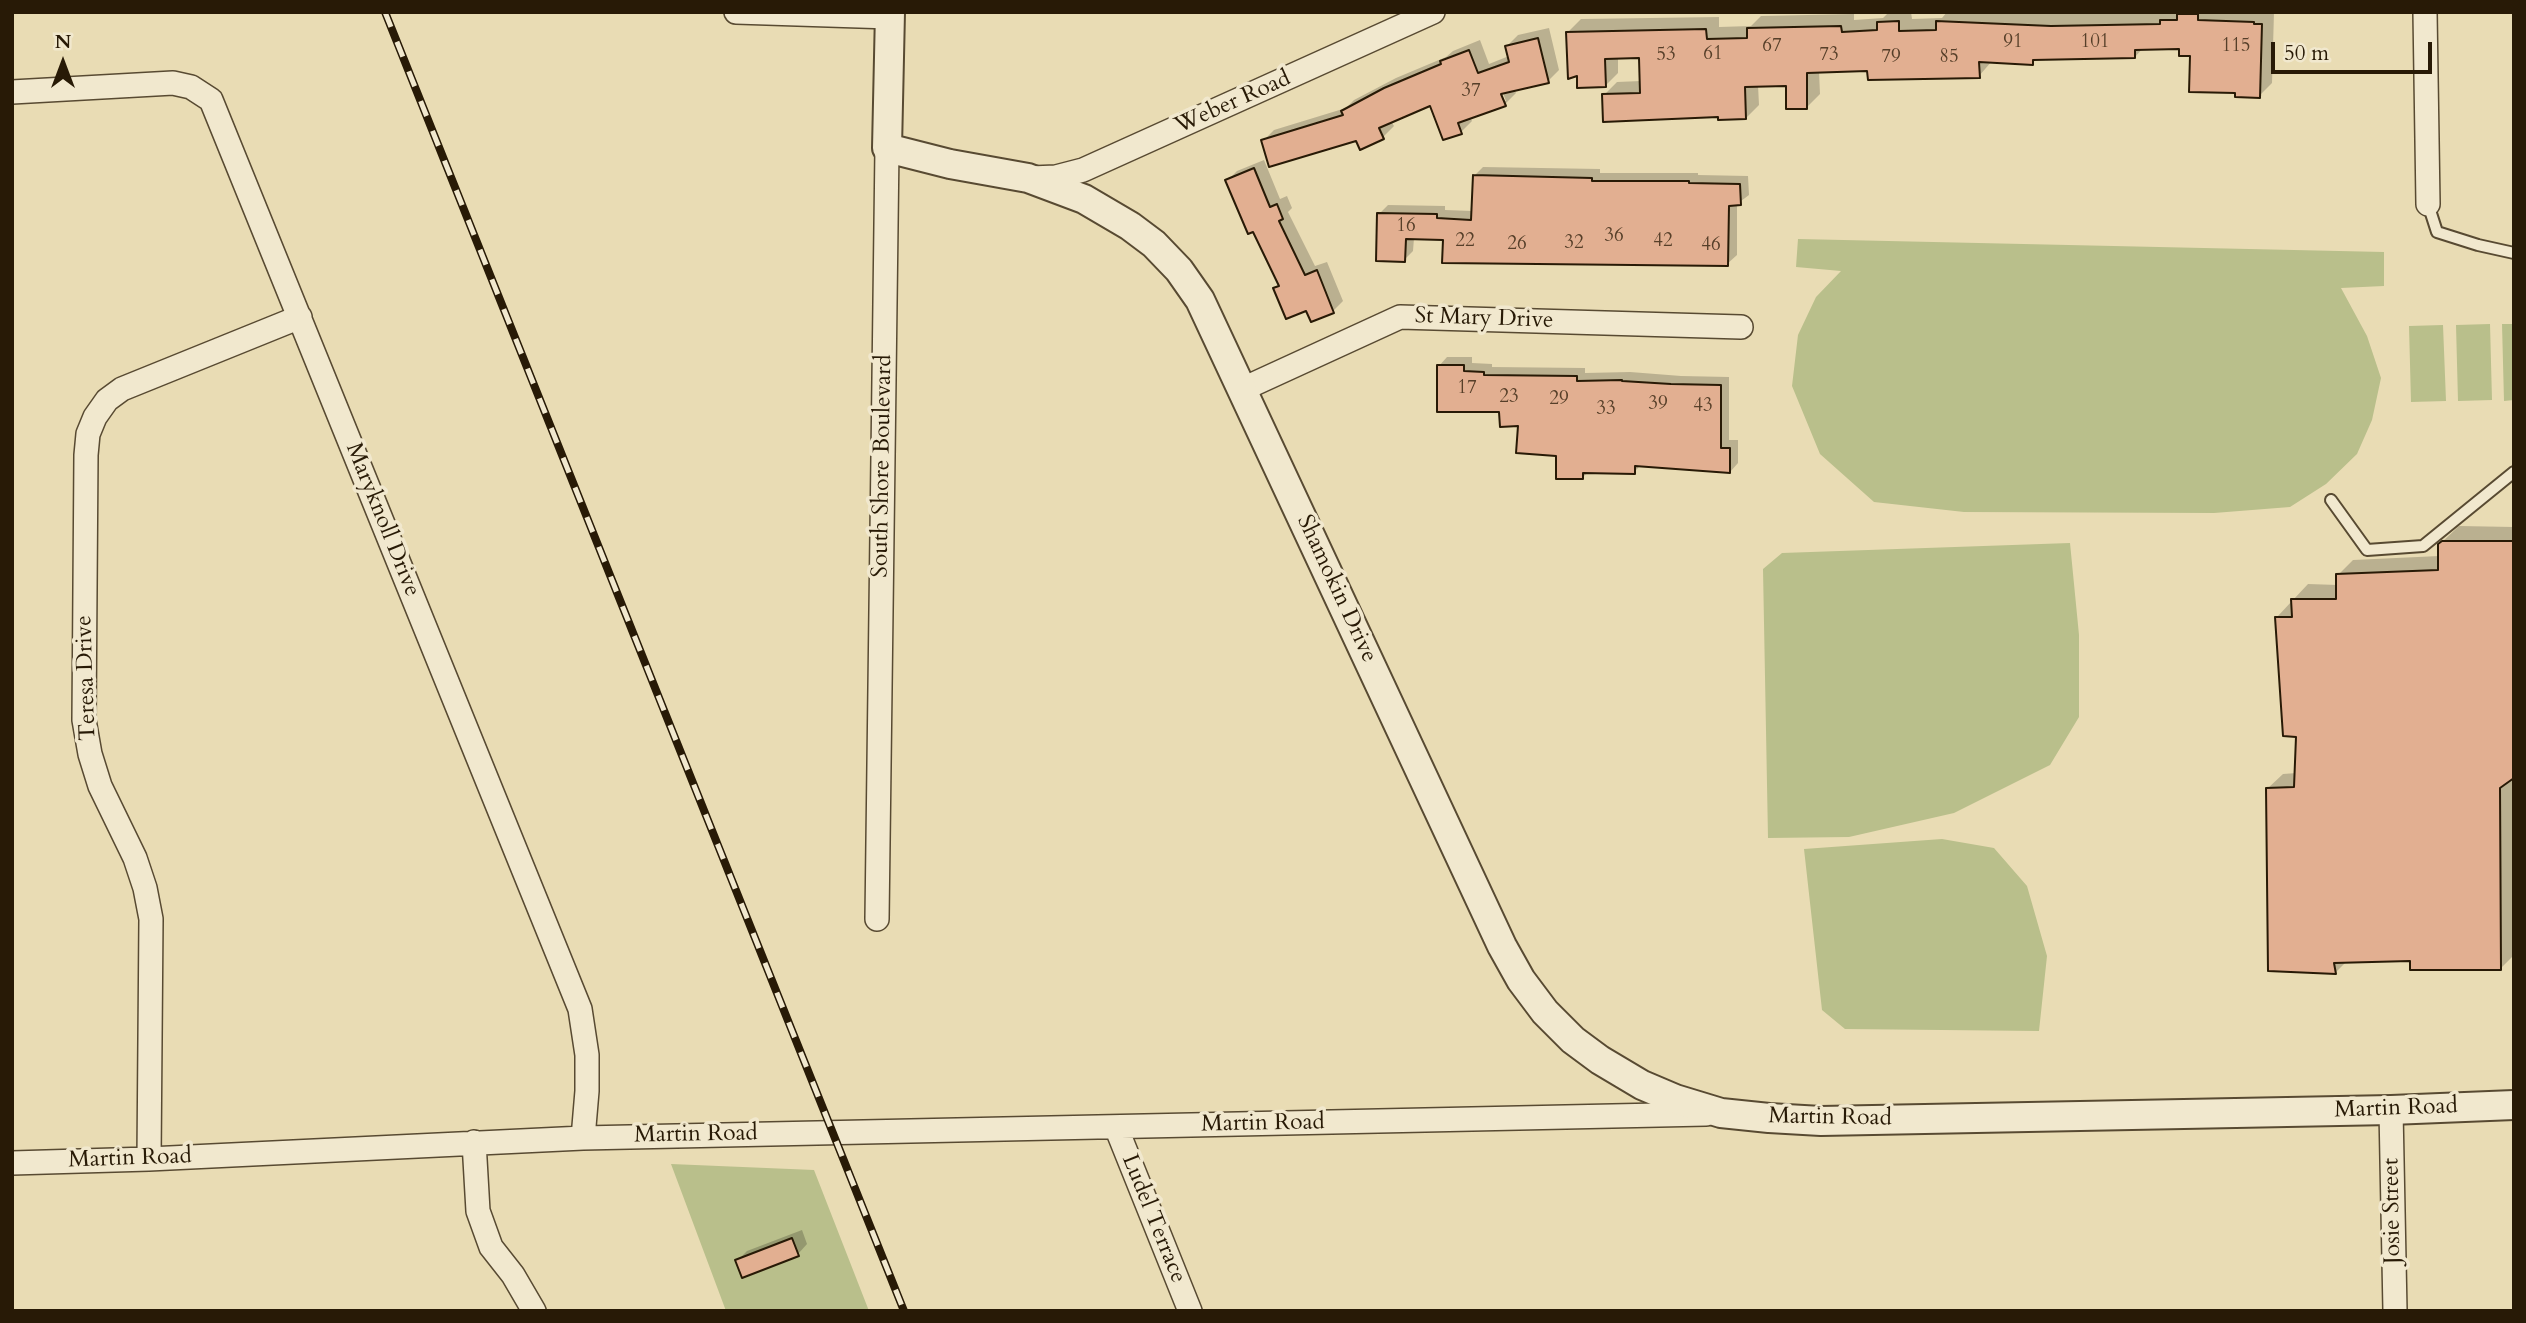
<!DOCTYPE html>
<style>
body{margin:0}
#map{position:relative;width:2526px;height:1323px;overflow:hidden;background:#e9dcb4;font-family:Cardo,serif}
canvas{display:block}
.frame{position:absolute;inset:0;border:14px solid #281a06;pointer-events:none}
.north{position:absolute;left:28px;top:28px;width:70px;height:70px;-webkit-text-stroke:5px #f1e8ce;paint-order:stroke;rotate:0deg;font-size:19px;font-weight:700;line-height:28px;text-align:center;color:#281a06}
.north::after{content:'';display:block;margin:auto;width:24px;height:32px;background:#281a06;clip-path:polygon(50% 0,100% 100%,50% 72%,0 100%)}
.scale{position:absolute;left:2271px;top:42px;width:161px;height:32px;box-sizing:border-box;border:4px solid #281a06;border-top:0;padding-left:9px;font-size:21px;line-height:24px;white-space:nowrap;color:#281a06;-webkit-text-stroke:5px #f1e8ce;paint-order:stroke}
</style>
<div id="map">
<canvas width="2526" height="1323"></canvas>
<div class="frame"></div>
<div class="north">N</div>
<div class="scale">50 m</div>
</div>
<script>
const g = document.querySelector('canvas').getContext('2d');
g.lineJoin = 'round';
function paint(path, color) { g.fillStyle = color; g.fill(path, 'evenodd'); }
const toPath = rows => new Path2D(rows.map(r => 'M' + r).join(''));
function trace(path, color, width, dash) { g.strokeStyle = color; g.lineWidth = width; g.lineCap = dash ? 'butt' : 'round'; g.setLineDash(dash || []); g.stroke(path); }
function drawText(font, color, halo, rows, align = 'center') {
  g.font = font + ' Cardo,serif'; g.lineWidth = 7; g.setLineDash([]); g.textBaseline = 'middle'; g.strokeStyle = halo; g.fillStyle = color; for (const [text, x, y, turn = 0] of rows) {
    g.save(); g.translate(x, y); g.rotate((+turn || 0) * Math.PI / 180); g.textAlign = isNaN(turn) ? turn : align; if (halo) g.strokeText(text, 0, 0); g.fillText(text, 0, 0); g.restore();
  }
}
const green = toPath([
 [1798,239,2384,252,2384,286,2341,288,2367,336,2381,378,2372,420,2357,454,2326,484,2290,507,2214,513,1964,512,1874,502,1820,454,1792,386,1798,335,1816,297,1841,271,1796,267],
 [2490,324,2492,400,2458,401,2456,325],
 [2502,324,2514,324,2514,400,2504,401],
 [2443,325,2446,401,2411,402,2409,326],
 [2070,543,2079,635,2079,717,2050,765,1954,813,1849,837,1768,838,1763,569,1782,553],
 [1942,839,1994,848,2027,886,2047,956,2039,1031,1845,1029,1822,1010,1804,849],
 [671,1164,814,1170,869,1311,726,1311]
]);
const shadow = toPath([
 [1889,12,1911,12,1912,19,1942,18,1947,12,2274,12,2272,83,2259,96,2237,91,2181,48,2143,48,2135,57,2037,59,2032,63,1992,61,1979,76,1869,70,1819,71,1820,94,1807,107,1787,84,1758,85,1759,105,1746,118,1719,116,1604,95,1617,82,1641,81,1640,56,1618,57,1618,73,1605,86,1578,74,1568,32,1581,19,1719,17,1719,27,1751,26,1761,16,1854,14,1854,20,1883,18],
 [1549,28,1559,70,1548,81,1514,89,1516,93,1505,104,1470,117,1472,121,1461,132,1431,104,1391,121,1394,126,1383,137,1263,141,1274,130,1346,108,1354,100,1396,78,1446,57,1453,51,1480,40,1489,64,1509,56,1507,46,1518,35],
 [1500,85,1506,101,1502,101,1497,86],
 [1264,160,1280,199,1287,196,1292,208,1288,212,1315,266,1327,262,1343,301,1333,311,1307,309,1275,289,1280,284,1227,181,1237,171],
 [1483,167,1600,169,1600,173,1698,173,1698,175,1748,176,1749,195,1737,204,1737,255,1727,264,1445,238,1414,238,1413,251,1404,260,1379,214,1388,205,1445,206,1445,210,1473,211,1474,176],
 [1447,357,1472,357,1472,363,1492,364,1492,367,1585,368,1585,373,1630,372,1681,376,1729,377,1729,440,1738,440,1738,463,1730,472,1641,465,1634,472,1589,471,1582,478,1558,454,1439,366],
 [2459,526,2514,527,2514,955,2501,968,2412,959,2347,961,2335,973,2267,789,2283,774,2297,773,2298,736,2277,617,2308,584,2338,585,2338,575,2353,560,2439,556,2439,545],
 [802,1230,807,1244,798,1254,737,1261,747,1251]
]);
const building = toPath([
 [2177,14,2198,14,2198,20,2254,22,2254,24,2262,24,2260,98,2235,97,2235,93,2189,92,2190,56,2179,56,2179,49,2135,50,2135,58,2033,60,2033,65,1979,62,1980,78,1868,80,1867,71,1807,73,1807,109,1786,109,1786,86,1745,87,1746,119,1718,120,1718,117,1603,122,1602,94,1640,93,1639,58,1605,59,1606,87,1577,88,1577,76,1568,79,1566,32,1706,29,1707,39,1747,38,1747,28,1841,26,1842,32,1877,30,1877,22,1899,21,1899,31,1936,30,1936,21,2051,26,2160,24,2160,20,2177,20,2177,14],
 [1538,38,1549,83,1501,94,1506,106,1458,123,1462,134,1443,140,1430,106,1379,128,1384,139,1360,150,1356,141,1269,167,1261,140,1343,115,1341,111,1384,88,1441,64,1440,61,1469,50,1478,73,1509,62,1505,46,1538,38],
 [1254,168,1270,207,1277,204,1283,219,1279,221,1305,275,1317,270,1334,313,1311,322,1306,311,1286,319,1273,288,1279,286,1253,232,1248,234,1225,180,1254,168],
 [1473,175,1592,178,1592,181,1689,181,1689,183,1740,184,1741,205,1729,206,1728,266,1442,263,1443,240,1406,239,1405,262,1376,261,1377,213,1437,214,1437,218,1471,220,1473,175],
 [1437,365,1464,365,1464,371,1484,372,1484,375,1577,376,1577,381,1622,380,1622,381,1671,384,1721,385,1721,448,1730,448,1730,473,1635,466,1635,474,1583,473,1583,479,1556,479,1556,456,1516,453,1518,426,1500,427,1499,412,1437,412,1437,365],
 [2442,541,2514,541,2514,778,2500,788,2501,970,2410,970,2410,961,2334,963,2336,974,2268,971,2266,788,2294,787,2296,737,2283,736,2275,617,2292,617,2291,599,2336,599,2336,574,2438,570,2438,544,2442,541],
 [792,1238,799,1256,742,1278,735,1260,792,1238]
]);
const service = toPath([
 [2428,204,2437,232,2478,245,2514,253],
 [2331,500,2367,550,2423,546,2514,472]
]);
const minor = toPath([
 [736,12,890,17],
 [2425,12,2428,204],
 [12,92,173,83,191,87,211,100,580,1009,587,1055,587,1091,583,1138],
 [1031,178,1056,177,1083,170,1433,12],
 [1243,389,1400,317,1741,327],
 [877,919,887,148],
 [2391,1110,2395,1311],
 [1116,1127,1190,1311],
 [474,1142,478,1211,491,1247,513,1275,534,1311],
 [149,1159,151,919,145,888,135,858,100,786,90,754,84,720,86,455,88,434,95,417,107,400,122,389,300,317],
 [12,1163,149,1159,583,1138,1706,1114]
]);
const tertiary = toPath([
 [890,12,887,148,950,164,1028,178,1084,199,1130,226,1154,244,1179,270,1200,300,1502,946,1521,980,1545,1012,1573,1040,1600,1060,1642,1085,1675,1099,1721,1113,1769,1118,1821,1121,2391,1110,2514,1105]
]);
const rail = toPath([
 [385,12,904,1311]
]);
const numberNames = [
 ["91",2013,43],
 ["101",2095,43],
 ["67",1772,47],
 ["115",2236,47],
 ["61",1713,55],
 ["53",1666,56],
 ["73",1829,56],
 ["79",1891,58],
 ["85",1949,58],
 ["37",1471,92],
 ["16",1406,227],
 ["36",1614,237],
 ["22",1465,242],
 ["42",1663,242],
 ["32",1574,244],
 ["26",1517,245],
 ["46",1711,246],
 ["17",1467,389],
 ["23",1509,398],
 ["29",1559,400],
 ["39",1658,405],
 ["43",1703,407],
 ["33",1606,410]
];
const streetNames = [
 ["Weber Road",1233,103,-24],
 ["St Mary Drive",1484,319,2],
 ["South Shore Boulevard",883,466,-89],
 ["Maryknoll Drive",382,520,68],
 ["Shamokin Drive",1336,589,65],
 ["Teresa Drive",87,678,-92],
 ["Martin Road",2396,1109,-2],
 ["Martin Road",1830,1118,1],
 ["Martin Road",1263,1124,-1],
 ["Martin Road",696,1135,-1],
 ["Martin Road",130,1159,-2],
 ["Josie Street",2393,1211,-91],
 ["Ludel Terrace",1153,1219,68]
];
paint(green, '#b9bf8b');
paint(shadow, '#0003');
paint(building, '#e2af91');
trace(building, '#281a06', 2);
trace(service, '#584a32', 14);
trace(minor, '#584a32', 26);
trace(tertiary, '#584a32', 32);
trace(service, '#f1e8ce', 10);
trace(minor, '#f1e8ce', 23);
trace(tertiary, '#f1e8ce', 28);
trace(rail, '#281a06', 8);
trace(rail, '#f1e8ce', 5, [16]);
drawText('19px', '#563f29', null, numberNames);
drawText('23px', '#281a06', '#f1e8ce', streetNames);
</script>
